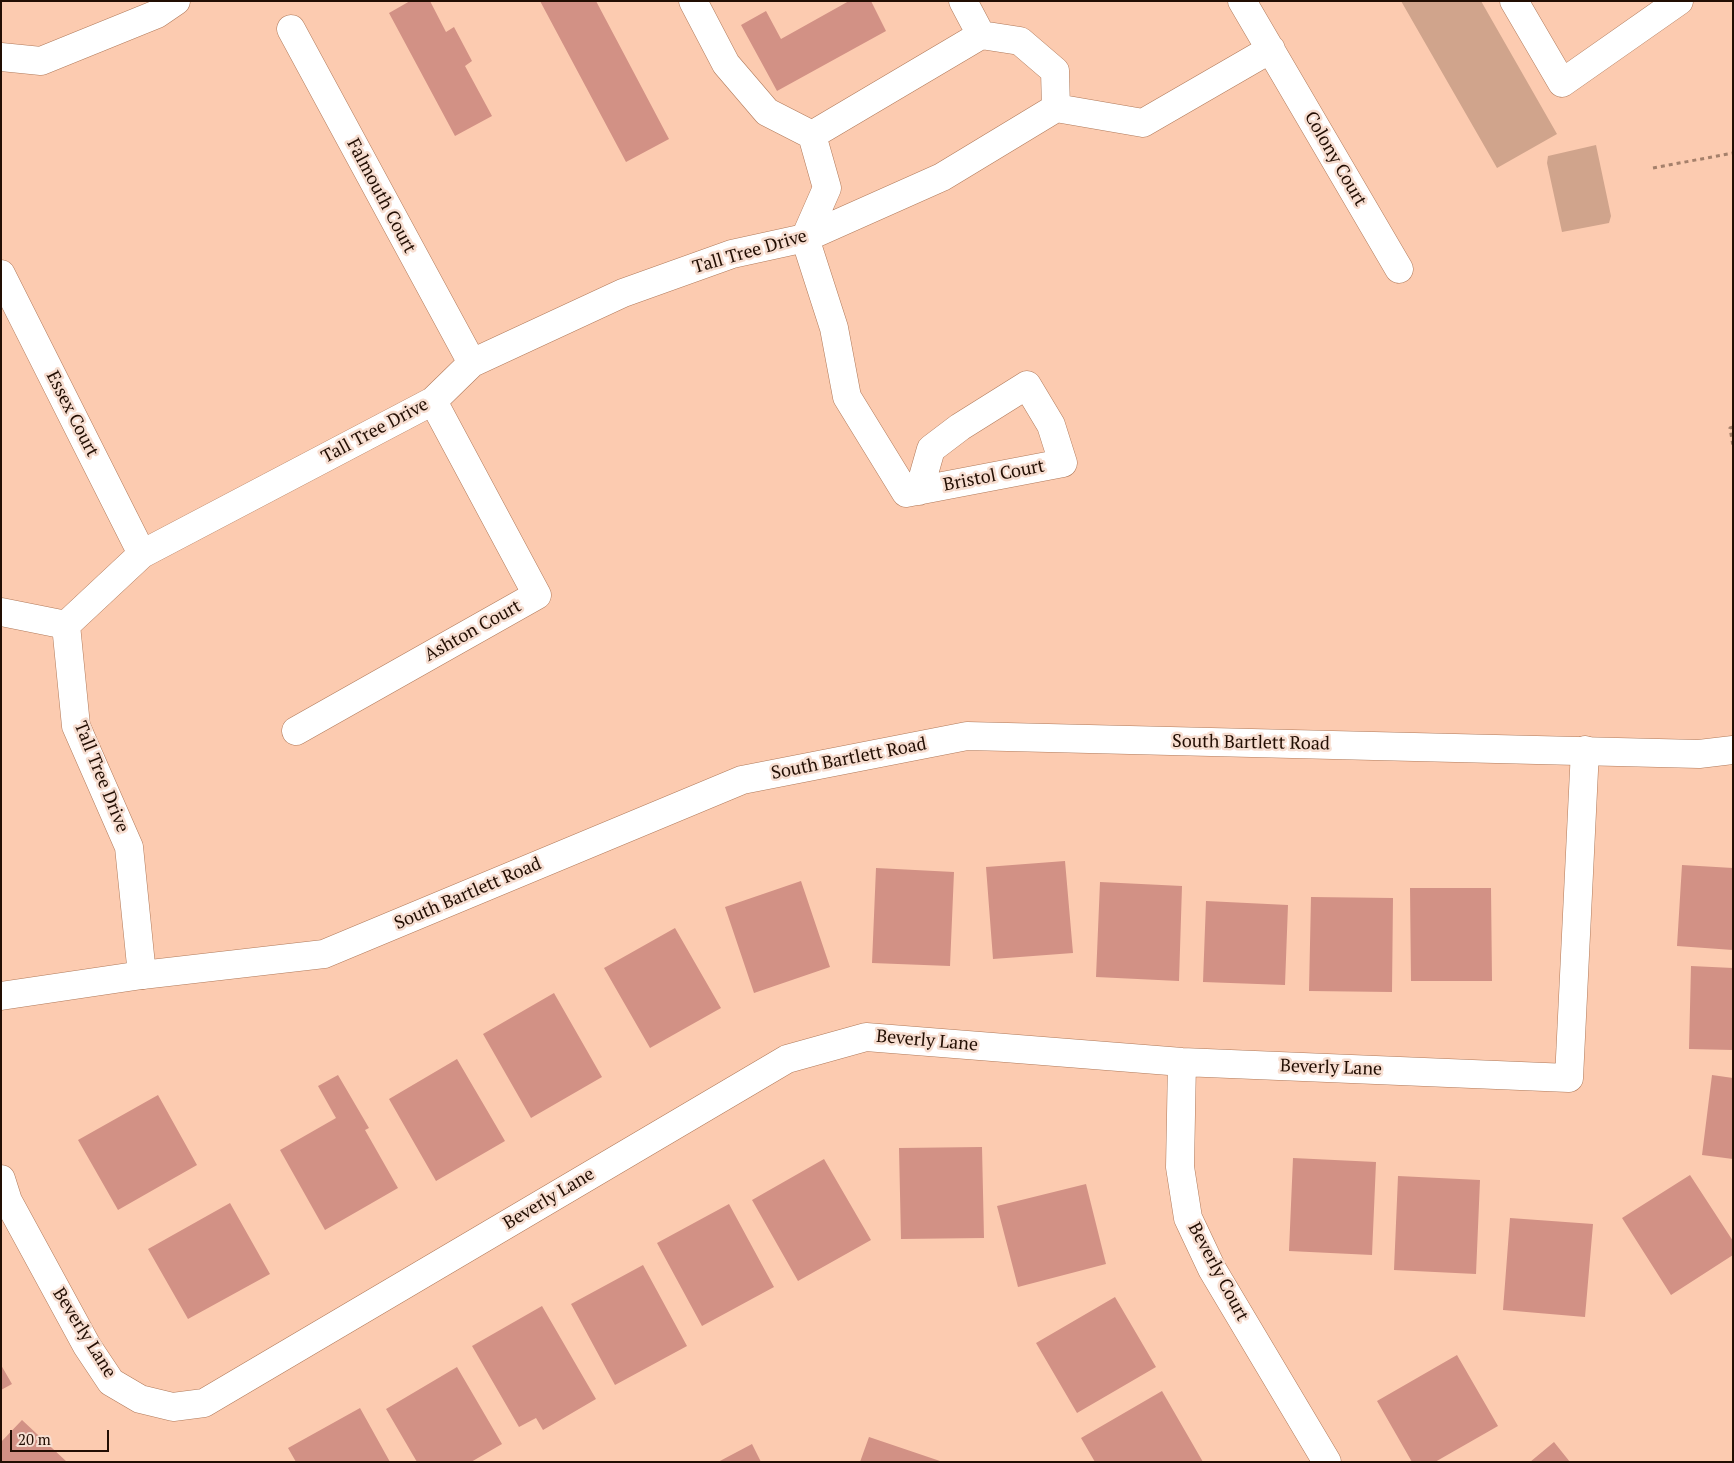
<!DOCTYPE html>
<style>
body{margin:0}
#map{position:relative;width:1734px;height:1463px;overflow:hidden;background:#fccbb0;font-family:"PT Serif",serif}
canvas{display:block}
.frame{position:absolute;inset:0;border:2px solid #220e03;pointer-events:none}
.scale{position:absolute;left:10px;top:1430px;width:99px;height:22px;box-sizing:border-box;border:2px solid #220e03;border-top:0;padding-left:6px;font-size:15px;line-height:18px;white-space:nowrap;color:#220e03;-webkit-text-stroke:4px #f7ded1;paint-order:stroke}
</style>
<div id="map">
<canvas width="1734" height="1463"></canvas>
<div class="frame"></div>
<div class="scale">20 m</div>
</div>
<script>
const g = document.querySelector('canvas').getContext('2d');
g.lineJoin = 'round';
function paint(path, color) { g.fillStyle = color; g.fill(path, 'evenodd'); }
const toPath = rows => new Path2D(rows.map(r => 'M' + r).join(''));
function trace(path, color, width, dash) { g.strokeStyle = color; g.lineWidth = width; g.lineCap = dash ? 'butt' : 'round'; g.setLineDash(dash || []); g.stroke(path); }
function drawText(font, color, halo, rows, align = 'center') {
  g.font = font + ' "PT Serif",serif'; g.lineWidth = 5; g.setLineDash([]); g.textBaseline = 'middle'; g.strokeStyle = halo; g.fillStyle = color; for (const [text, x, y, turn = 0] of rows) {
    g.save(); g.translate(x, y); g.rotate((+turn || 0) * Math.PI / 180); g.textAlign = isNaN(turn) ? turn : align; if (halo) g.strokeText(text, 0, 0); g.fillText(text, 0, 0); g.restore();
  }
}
const green = toPath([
 [1401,1,1481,1,1557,134,1497,168],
 [1596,145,1611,216,1609,223,1562,232,1547,163,1548,156]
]);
const building = toPath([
 [410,1,430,1,446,32,454,27,472,61,465,66,492,116,455,136,389,13],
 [540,1,596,1,669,139,626,162],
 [849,1,871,1,886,31,777,91,741,25,766,11,781,39],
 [1065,861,1073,953,993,959,986,867],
 [1682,865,1733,868,1733,950,1677,946],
 [876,868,954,872,950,966,872,963],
 [801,881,830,967,754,993,725,907],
 [1100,882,1182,886,1179,981,1096,977],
 [1410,888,1491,888,1492,981,1411,981],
 [1311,897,1393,898,1392,992,1309,991],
 [1206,901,1288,905,1285,985,1203,982],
 [675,928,721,1008,650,1048,604,968],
 [1691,966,1733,968,1733,1050,1689,1049],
 [554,993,602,1077,531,1118,483,1034],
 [457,1059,505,1141,436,1181,389,1099],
 [338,1075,369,1128,365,1130,398,1188,325,1230,280,1150,336,1118,318,1086],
 [1712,1075,1733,1078,1733,1159,1702,1155],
 [158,1095,197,1165,118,1210,78,1140],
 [982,1147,984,1238,901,1239,899,1148],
 [1293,1158,1376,1162,1372,1255,1289,1251],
 [824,1159,871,1240,798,1281,752,1200],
 [1690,1175,1733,1241,1733,1255,1671,1295,1622,1218],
 [1398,1176,1480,1180,1476,1274,1394,1270],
 [1086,1184,1106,1264,1018,1287,997,1206],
 [230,1203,270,1274,188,1319,148,1249],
 [729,1204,774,1287,702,1326,657,1243],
 [1510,1218,1593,1224,1585,1317,1503,1310],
 [643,1265,687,1346,615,1385,571,1304],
 [1115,1297,1156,1367,1077,1413,1036,1343],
 [542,1306,596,1399,543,1430,536,1418,519,1427,472,1346],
 [1457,1355,1498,1426,1435,1462,1412,1462,1377,1401],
 [1,1365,12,1384,1,1390],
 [457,1367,502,1444,471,1462,417,1462,386,1409],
 [1162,1391,1203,1462,1095,1462,1081,1438],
 [360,1408,390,1462,296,1462,288,1448],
 [22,1420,67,1462,1,1462,1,1442],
 [869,1437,940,1461,939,1462,860,1462],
 [1554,1442,1570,1462,1530,1462],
 [752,1444,761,1462,718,1462]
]);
const path = toPath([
 [1653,168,1733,153],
 [1733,427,1730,428,1733,446]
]);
const street = toPath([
 [693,1,726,64,767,112,812,135,827,188,805,238],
 [963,1,981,35],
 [1242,1,1399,269],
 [1514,1,1562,83,1679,1],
 [291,29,472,363],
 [981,35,1020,41,1055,71,1056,108],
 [1,57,41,61,157,14,176,1],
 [1056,108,1143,123,1271,49],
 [812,135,981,35],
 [805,238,834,328,847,397,906,493,1063,463,1051,425,1027,385,960,427,931,449,919,491],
 [1,274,142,554],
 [1,612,66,625],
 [296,731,537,595,433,401],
 [142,975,129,847,76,726,66,625,142,554,433,401,472,363,623,293,732,254,805,238,942,177,1056,108],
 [1182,1062,1180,1167,1188,1218,1212,1269,1327,1462],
 [1,1179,8,1201,87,1346,111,1382,140,1399,173,1407,204,1403,787,1059,866,1037,1182,1062,1569,1078,1585,750]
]);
const secondary = toPath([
 [1,996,142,975,324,954,742,780,967,736,1699,754,1733,750]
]);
const streetNames = [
 ["Colony Court",1335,159,60],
 ["Falmouth Court",381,196,62],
 ["Tall Tree Drive",750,252,-16],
 ["Essex Court",72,414,63],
 ["Tall Tree Drive",375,431,-28],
 ["Bristol Court",994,476,-11],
 ["Ashton Court",473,631,-29],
 ["South Bartlett Road",1251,743,1],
 ["South Bartlett Road",849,759,-11],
 ["Tall Tree Drive",101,777,68],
 ["South Bartlett Road",468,894,-23],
 ["Beverly Lane",927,1041,5],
 ["Beverly Lane",1331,1068,2],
 ["Beverly Lane",549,1199,-31],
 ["Beverly Court",1218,1272,62],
 ["Beverly Lane",84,1333,58]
];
paint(green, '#d0a48c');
paint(building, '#d29185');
trace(street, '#b07959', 29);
trace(secondary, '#b07959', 29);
trace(path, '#a5806b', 3, [4, 4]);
trace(street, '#fff', 28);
trace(secondary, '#fff', 28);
drawText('18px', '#220e03', '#f7ded1', streetNames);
</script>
